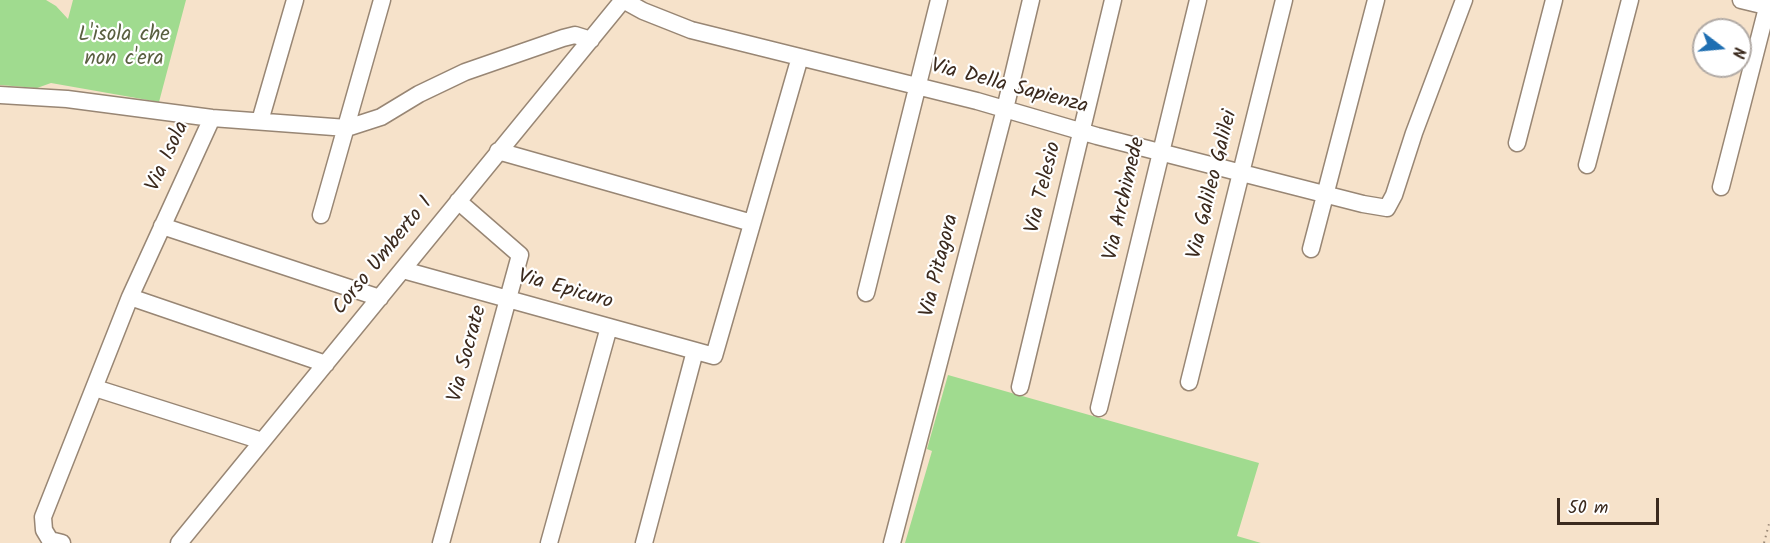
<!DOCTYPE html>
<style>
body{margin:0}
#map{position:relative;width:1770px;height:543px;overflow:hidden;background:#f6e2ca;font-family:Kalam,sans-serif}
canvas{display:block}
.north{position:absolute;left:1692px;top:18px;width:60px;height:60px;box-sizing:border-box;background:#fff;border:2px solid #b1aaa5;border-radius:50%;rotate:106deg;font-size:16px;font-weight:700;line-height:24px;text-align:center;color:#3b2a1e}
.north::after{content:'';display:block;margin:auto;width:21px;height:27px;background:#1f6fb2;clip-path:polygon(50% 0,100% 100%,50% 72%,0 100%)}
.scale{position:absolute;left:1557px;top:498px;width:102px;height:27px;box-sizing:border-box;border:3px solid #3b2a1e;border-top:0;padding-left:8px;font-size:18px;line-height:21px;white-space:nowrap;color:#3b2a1e;-webkit-text-stroke:4px #fff;paint-order:stroke}
</style>
<div id="map">
<canvas width="1770" height="543"></canvas>
<div class="north">N</div>
<div class="scale">50 m</div>
</div>
<script>
const g = document.querySelector('canvas').getContext('2d');
g.lineJoin = 'round';
function paint(path, color) { g.fillStyle = color; g.fill(path, 'evenodd'); }
const toPath = rows => new Path2D(rows.map(r => 'M' + r).join(''));
function trace(path, color, width, dash) { g.strokeStyle = color; g.lineWidth = width; g.lineCap = dash ? 'butt' : 'round'; g.setLineDash(dash || []); g.stroke(path); }
function drawText(font, color, halo, rows, align = 'center') {
  g.font = font + ' Kalam,sans-serif'; g.lineWidth = 4.5; g.setLineDash([]); g.textBaseline = 'middle'; g.strokeStyle = halo; g.fillStyle = color; for (const [text, x, y, turn = 0] of rows) {
    g.save(); g.translate(x, y); g.rotate((+turn || 0) * Math.PI / 180); g.textAlign = isNaN(turn) ? turn : align; if (halo) g.strokeText(text, 0, 0); g.fillText(text, 0, 0); g.restore();
  }
}
const green = toPath([
 [0,0,46,0,56,6,68,19,73,0,186,0,159,102,51,83,37,88,0,85],
 [948,375,1259,463,1237,536,1261,543,905,543,932,451,927,449]
]);
const path = toPath([
 [1764,543,1770,520]
]);
const minor = toPath([
 [623,0,643,11,691,30,977,101,1097,136,1363,204,1387,208,1394,195,1414,133,1464,0],
 [1741,0,1770,7],
 [0,95,67,99,212,118,347,128,381,117,419,94,465,72,563,38,575,35,591,40],
 [260,121,295,0],
 [1517,143,1554,0],
 [498,151,752,223],
 [1587,165,1630,0],
 [1721,187,1769,0],
 [321,215,382,0],
 [162,226,380,298],
 [1311,249,1376,0],
 [403,270,714,356,800,57],
 [866,293,939,0],
 [130,297,326,364],
 [1189,382,1284,0],
 [1020,387,1113,0],
 [95,388,262,441],
 [1099,408,1198,0],
 [62,543,50,540,44,530,43,517,130,297,212,118],
 [179,543,623,0],
 [441,543,520,255,458,201],
 [549,543,609,327],
 [644,543,695,351],
 [892,543,1005,109,1031,0]
]);
const parkNames = [
 ["L'isola che",124,36],
 ["non c'era",124,60]
];
const streetNames = [
 ["Via Della Sapienza",1009,88,15],
 ["Via Isola",169,157,-65],
 ["Via Galileo Galilei",1214,185,-76],
 ["Via Telesio",1045,188,-76],
 ["Via Archimede",1126,199,-77],
 ["Corso Umberto I",384,257,-51],
 ["Via Pitagora",941,266,-76],
 ["Via Epicuro",565,291,16],
 ["Via Socrate",469,354,-75]
];
paint(green, '#a0db8f');
trace(minor, '#988674', 19);
trace(path, '#988674', 2, [1.5, 4.5]);
trace(minor, '#fff', 16);
drawText('21px', '#595f40', '#fff', parkNames);
drawText('21px', '#3b2a1e', '#fff', streetNames);
</script>
